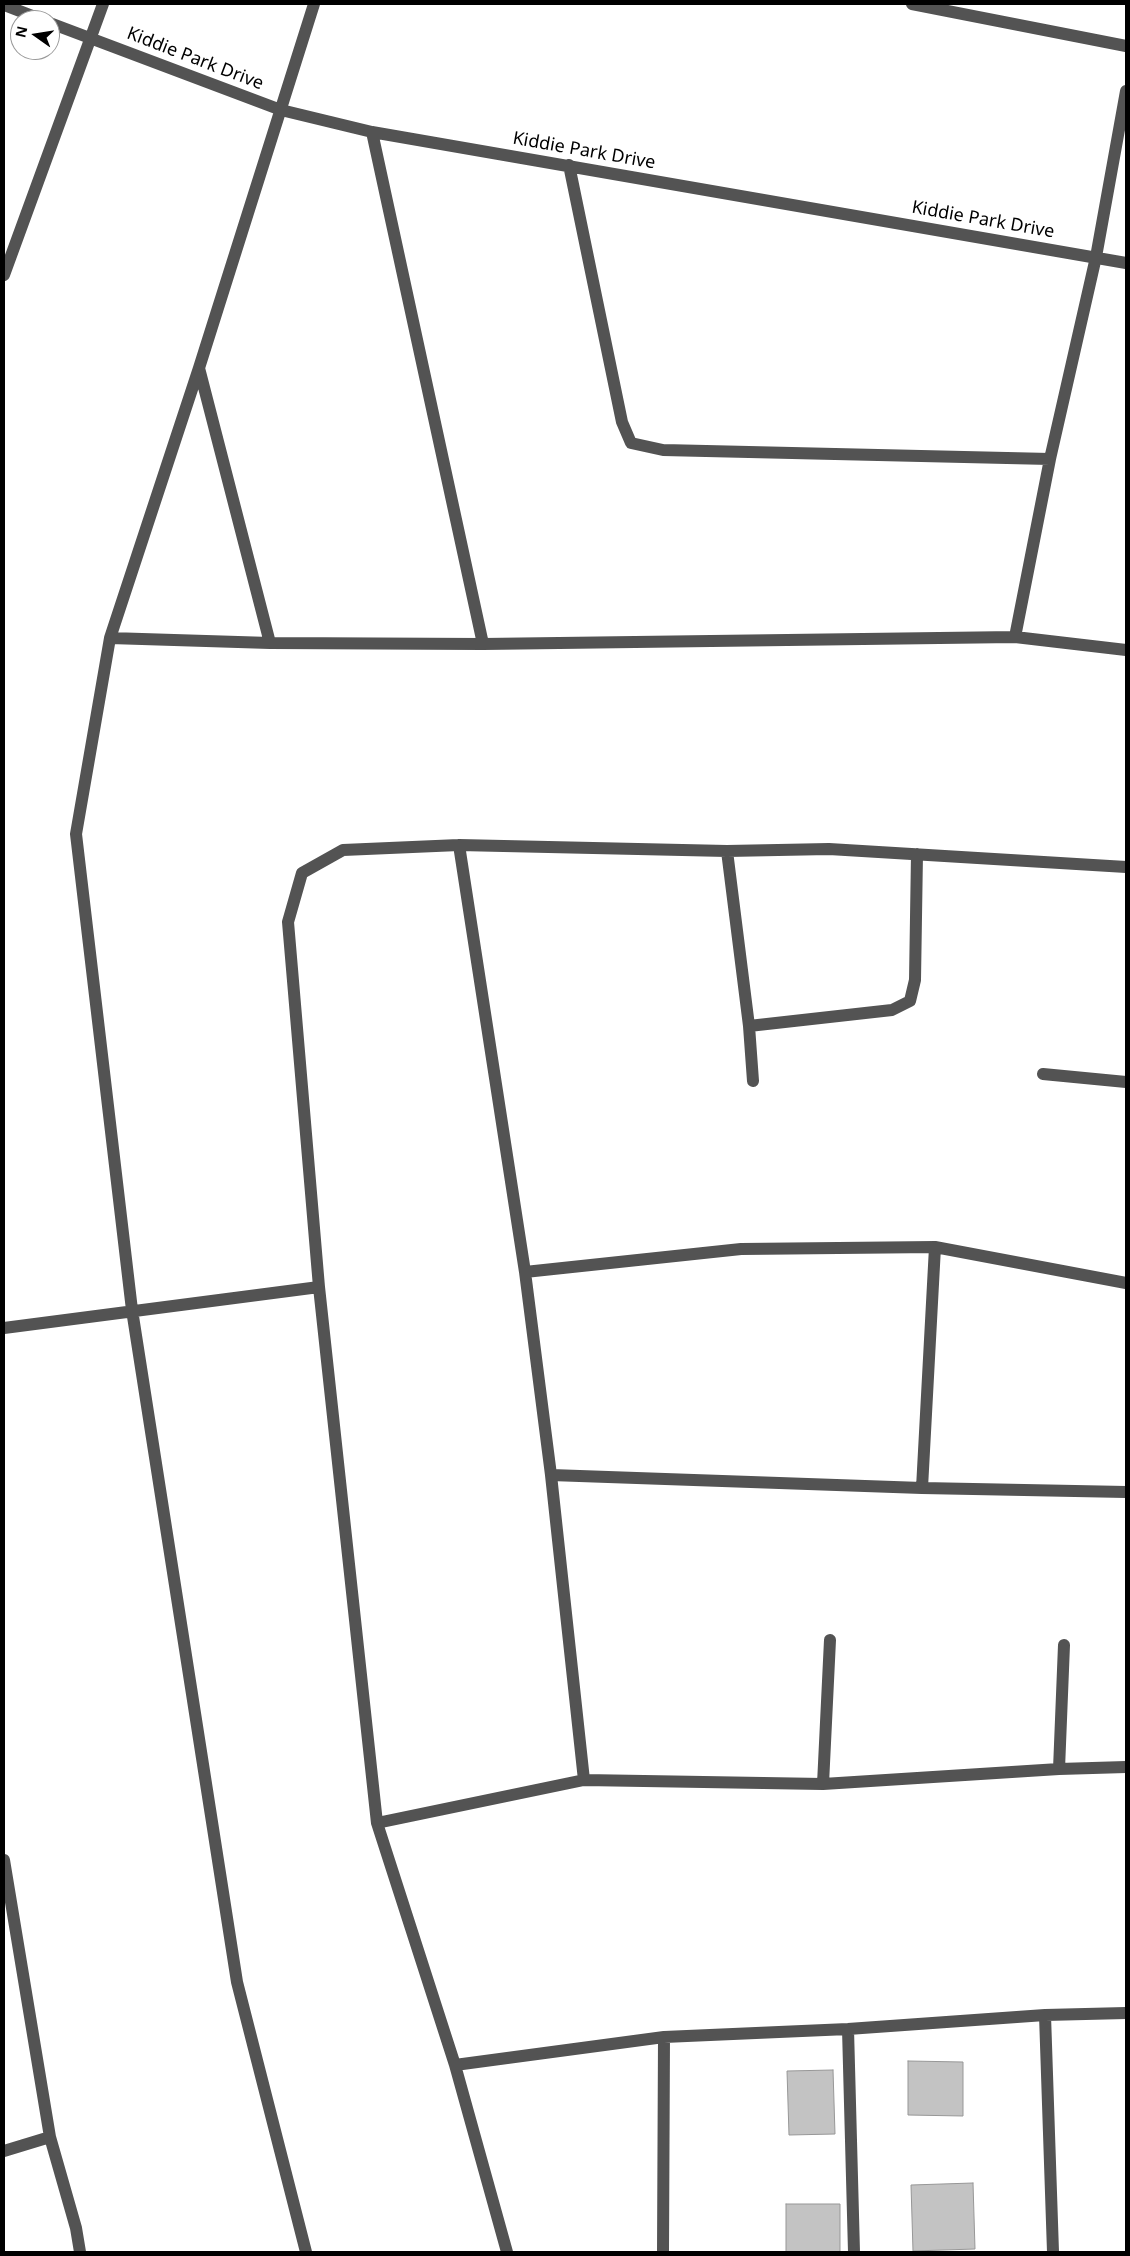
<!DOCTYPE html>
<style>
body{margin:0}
#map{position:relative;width:1130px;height:2256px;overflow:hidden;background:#fff;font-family:"Noto Sans",sans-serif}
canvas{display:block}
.frame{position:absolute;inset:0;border:5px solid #000;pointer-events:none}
.north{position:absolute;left:10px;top:10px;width:50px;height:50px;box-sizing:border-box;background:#fff;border:1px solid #999;border-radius:50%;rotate:283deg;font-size:14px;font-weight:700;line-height:20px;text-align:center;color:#000}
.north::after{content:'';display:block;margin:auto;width:18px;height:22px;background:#000;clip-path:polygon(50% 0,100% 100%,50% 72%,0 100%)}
</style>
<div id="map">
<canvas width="1130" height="2256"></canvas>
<div class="frame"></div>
<div class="north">N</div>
</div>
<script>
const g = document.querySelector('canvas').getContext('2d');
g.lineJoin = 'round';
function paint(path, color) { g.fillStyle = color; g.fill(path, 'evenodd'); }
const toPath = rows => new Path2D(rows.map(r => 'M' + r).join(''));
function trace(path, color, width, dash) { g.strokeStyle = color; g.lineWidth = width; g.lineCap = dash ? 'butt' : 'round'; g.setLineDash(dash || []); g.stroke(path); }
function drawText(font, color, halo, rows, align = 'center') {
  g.font = font + ' "Noto Sans",sans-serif'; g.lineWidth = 4; g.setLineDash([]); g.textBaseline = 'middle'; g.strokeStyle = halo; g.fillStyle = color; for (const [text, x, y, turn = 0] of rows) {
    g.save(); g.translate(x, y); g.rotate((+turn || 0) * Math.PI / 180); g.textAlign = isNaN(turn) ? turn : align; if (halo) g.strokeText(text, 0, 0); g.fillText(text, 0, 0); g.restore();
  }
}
const building = toPath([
 [908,2061,963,2062,963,2116,908,2115,908,2061],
 [833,2070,835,2134,789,2135,787,2071,833,2070],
 [973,2183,975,2249,913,2251,911,2185,973,2183],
 [786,2204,840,2204,840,2252,786,2252,786,2204]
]);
const minor = toPath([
 [912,4,1126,46],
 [4,5,43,20],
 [50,23,281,110,372,132,1126,263],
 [372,132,483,644],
 [569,165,622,422,631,443,663,450,1050,459],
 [4,275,103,4],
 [199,368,270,643],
 [1015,637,1050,459,1096,257,1126,91],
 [110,638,270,643,483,644,1015,637,1126,650],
 [459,845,525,1272],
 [727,851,749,1026,753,1081],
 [749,1026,892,1010,910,1001,915,980,917,854],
 [1043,1074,1126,1082],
 [1126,1283,935,1247,741,1249,525,1272,551,1475,922,1488,1126,1492],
 [4,1328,319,1287],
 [551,1475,584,1780],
 [922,1488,935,1247],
 [1059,1769,1064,1645],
 [823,1784,830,1640],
 [377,1823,584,1780,823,1784,1059,1769,1126,1767],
 [4,1860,50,2137,76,2228,80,2252],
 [1045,2015,1053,2252],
 [848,2029,854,2252],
 [455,2065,664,2037,848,2029,1045,2015,1126,2013],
 [4,2151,50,2137],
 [306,2252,237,1982,132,1310,76,834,110,638,199,368,314,4],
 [507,2252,455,2065,377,1823,319,1287,288,922,302,873,343,850,459,845,727,851,829,849,1126,867],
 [663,2252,664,2037]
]);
const streetNames = [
 ["Kiddie Park Drive",195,59,21],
 ["Kiddie Park Drive",584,151,10],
 ["Kiddie Park Drive",983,220,10]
];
paint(building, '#c3c3c3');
trace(building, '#979797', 1);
trace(minor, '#535353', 12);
drawText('18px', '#000', '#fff', streetNames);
</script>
